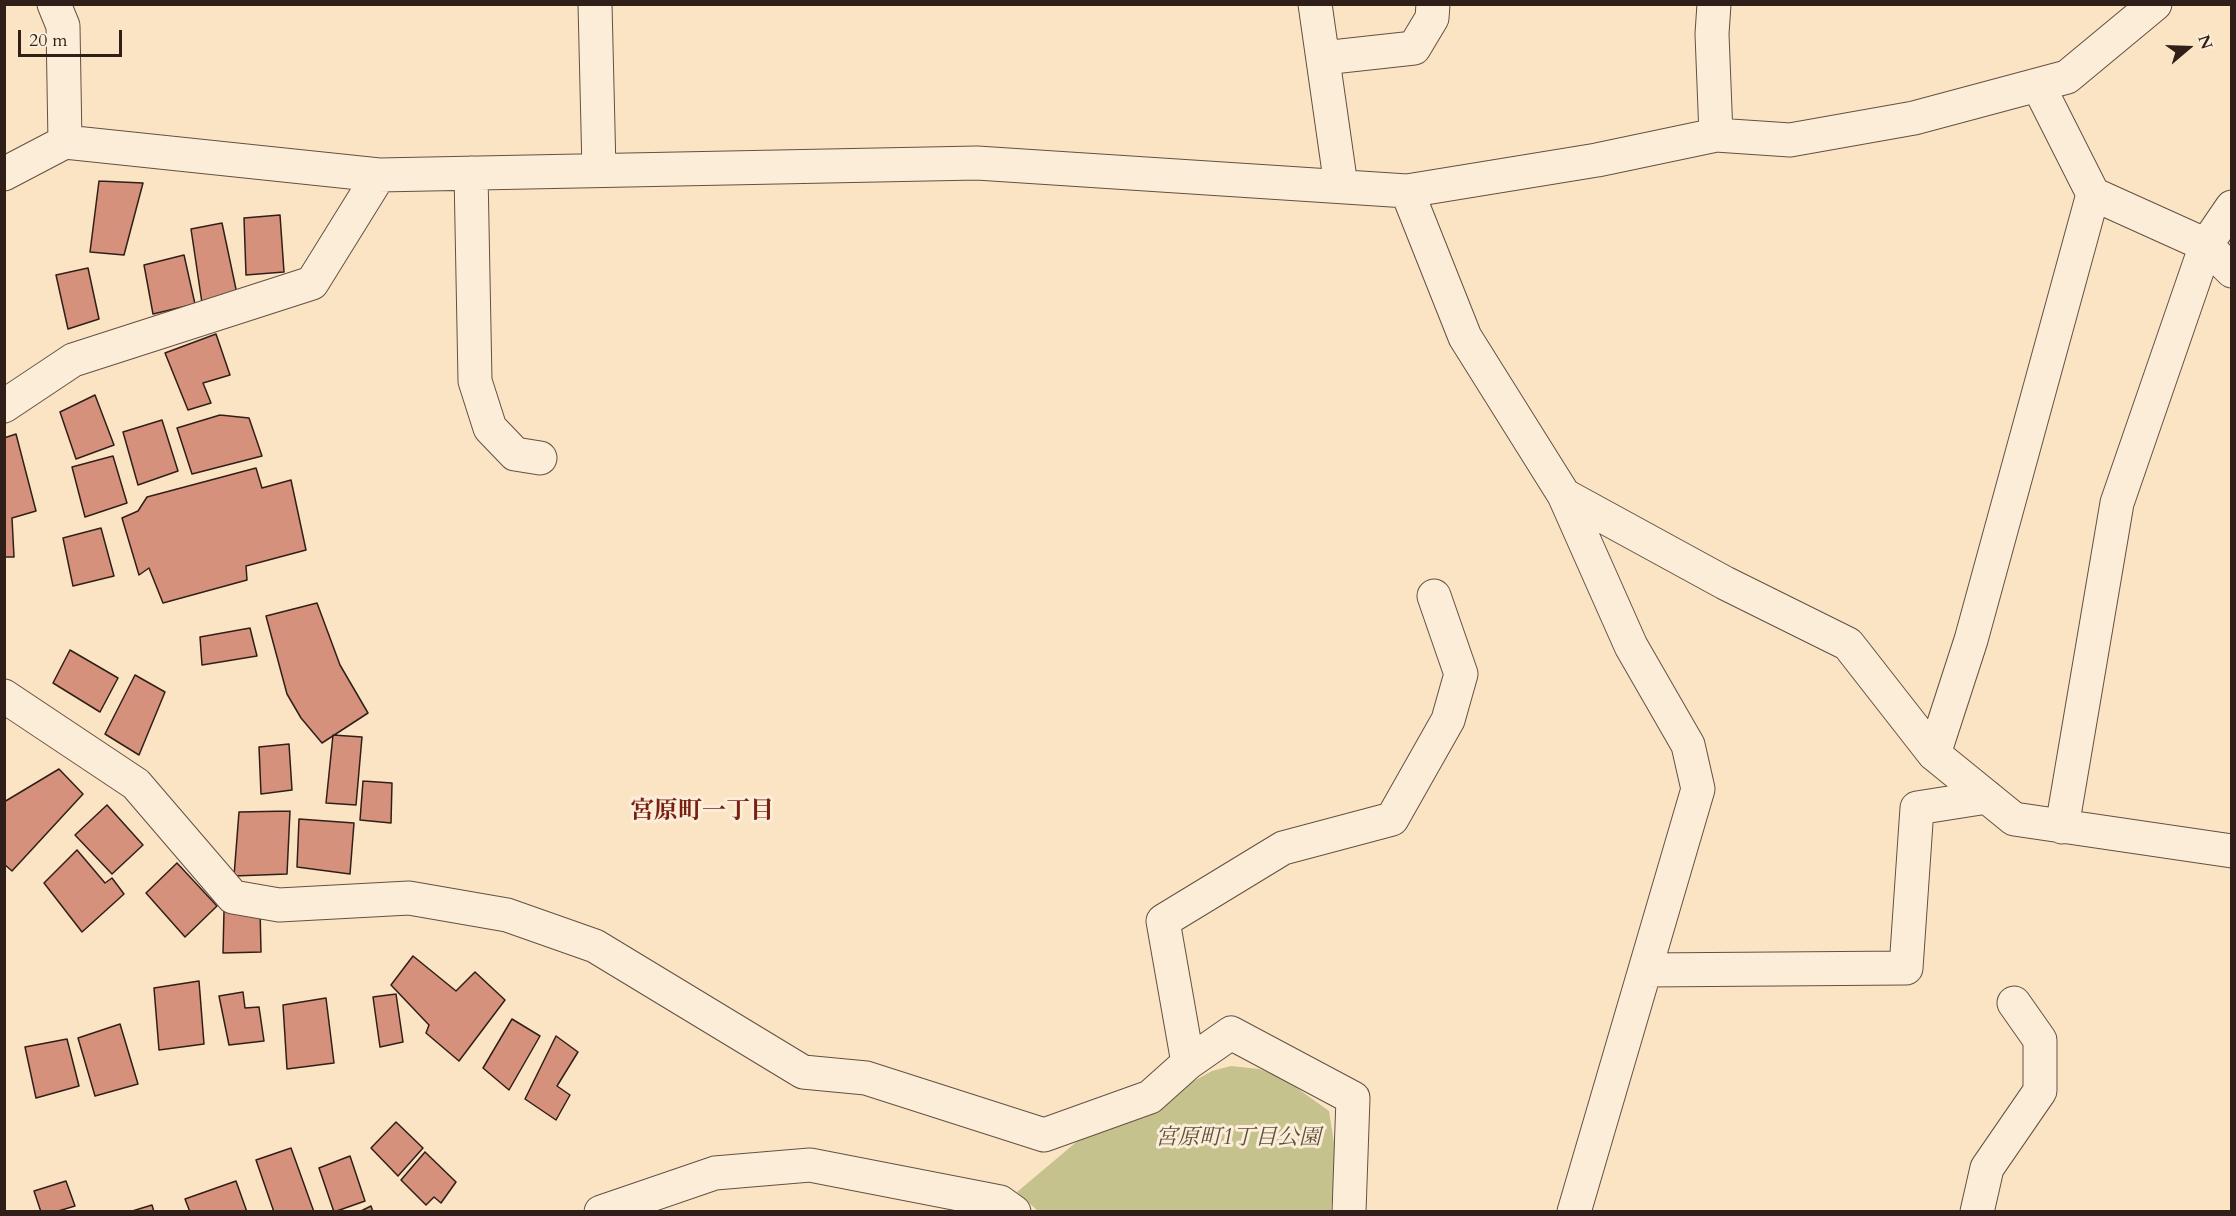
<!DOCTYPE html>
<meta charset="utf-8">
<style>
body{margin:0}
#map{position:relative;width:2236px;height:1216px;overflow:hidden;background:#fbe4c3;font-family:Cardo,serif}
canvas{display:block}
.frame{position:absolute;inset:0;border:6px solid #301f19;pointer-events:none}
.north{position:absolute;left:2158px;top:18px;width:60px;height:60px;-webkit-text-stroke:4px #fcedd8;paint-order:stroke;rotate:71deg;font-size:16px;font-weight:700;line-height:24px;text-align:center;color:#301f19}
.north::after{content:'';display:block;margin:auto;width:21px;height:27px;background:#301f19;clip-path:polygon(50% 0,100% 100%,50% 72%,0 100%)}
.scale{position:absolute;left:18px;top:30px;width:104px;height:27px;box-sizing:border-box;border:3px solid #301f19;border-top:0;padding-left:8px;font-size:18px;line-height:21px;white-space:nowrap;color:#301f19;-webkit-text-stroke:4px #fcedd8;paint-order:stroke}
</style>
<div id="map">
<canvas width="2236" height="1216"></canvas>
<div class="frame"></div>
<div class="north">N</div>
<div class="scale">20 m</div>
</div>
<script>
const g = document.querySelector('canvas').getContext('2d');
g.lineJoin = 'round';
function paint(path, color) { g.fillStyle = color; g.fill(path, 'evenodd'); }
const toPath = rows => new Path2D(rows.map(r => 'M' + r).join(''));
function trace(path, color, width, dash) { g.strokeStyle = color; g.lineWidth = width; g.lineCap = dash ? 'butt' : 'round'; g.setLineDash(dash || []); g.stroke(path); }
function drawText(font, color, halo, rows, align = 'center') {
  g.font = font + ' Cardo,"Noto Serif JP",serif'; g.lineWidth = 6; g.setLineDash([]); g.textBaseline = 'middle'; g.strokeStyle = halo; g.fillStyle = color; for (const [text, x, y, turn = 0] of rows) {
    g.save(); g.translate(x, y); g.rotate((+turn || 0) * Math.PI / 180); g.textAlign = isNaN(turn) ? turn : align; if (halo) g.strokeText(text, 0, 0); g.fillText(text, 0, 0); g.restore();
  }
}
const green = toPath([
 [1231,1066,1259,1069,1283,1078,1329,1111,1336,1156,1331,1211,1038,1211,1017,1192,1093,1128,1142,1110,1212,1071]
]);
const building = toPath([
 [99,181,143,183,124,255,90,252,99,181],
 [280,215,284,272,246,275,244,218,280,215],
 [222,223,237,294,202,303,191,229,222,223],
 [184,255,195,304,153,314,144,265,184,255],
 [88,268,99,319,68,329,56,275,88,268],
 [216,334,230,375,203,383,211,403,188,410,165,353,216,334],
 [95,395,114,445,76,459,60,412,95,395],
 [220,415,249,418,262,456,192,474,177,428,220,415],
 [162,420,178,471,138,485,123,432,162,420],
 [16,434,36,511,12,518,14,557,4,557,4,438,16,434],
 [113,456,127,503,85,517,72,467,113,456],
 [256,468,262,488,291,480,306,550,246,566,247,580,163,603,149,568,139,575,122,518,138,511,147,497,256,468],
 [101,528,114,576,73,586,63,538,101,528],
 [317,603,340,665,368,713,322,743,301,718,287,694,266,616,317,603],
 [250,628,257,656,202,665,200,637,250,628],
 [70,650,118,678,100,712,53,683,70,650],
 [135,675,165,692,139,755,105,734,135,675],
 [333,735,362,737,356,805,326,803,333,735],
 [289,744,292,790,261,794,259,747,289,744],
 [59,769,83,794,12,871,4,864,4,802,59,769],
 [363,781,392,783,391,823,360,820,363,781],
 [107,805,143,845,112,874,75,835,107,805],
 [290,811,287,874,234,876,239,812,290,811],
 [299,819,354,823,350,874,297,867,299,819],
 [77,850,105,883,112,878,124,894,82,932,44,883,77,850],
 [177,863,217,906,185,937,146,893,177,863],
 [260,909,261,952,223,953,224,911,260,909],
 [413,956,456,991,475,972,505,1000,459,1061,426,1033,429,1025,391,985,413,956],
 [199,981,204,1044,159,1050,154,988,199,981],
 [243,992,245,1008,259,1007,264,1041,229,1045,219,996,243,992],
 [396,994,403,1042,380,1047,373,997,396,994],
 [326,998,334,1063,287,1069,283,1005,326,998],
 [512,1019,540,1036,509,1090,483,1068,512,1019],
 [120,1024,138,1084,95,1096,78,1038,120,1024],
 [556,1036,578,1052,557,1086,570,1095,556,1120,525,1099,556,1036],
 [67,1039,79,1086,36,1098,25,1047,67,1039],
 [396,1122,423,1148,398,1176,371,1148,396,1122],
 [291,1148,314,1212,274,1212,256,1160,291,1148],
 [425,1152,456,1182,441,1203,434,1197,426,1205,401,1180,425,1152],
 [350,1156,365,1201,334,1212,319,1168,350,1156],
 [66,1181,75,1206,55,1212,41,1212,34,1191,66,1181],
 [236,1181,247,1212,190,1212,185,1199,236,1181],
 [152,1205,154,1212,129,1212,152,1205],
 [371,1206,373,1212,358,1212,363,1210,371,1206]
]);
const minor = toPath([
 [54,4,63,26,65,142],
 [595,4,599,170],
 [1315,4,1341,186],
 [1714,4,1712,34,1716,135],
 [1323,58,1414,48,1432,18,1433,4],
 [2038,85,2093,194,2206,245,2232,271],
 [471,173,475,381,490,428,515,454,540,458],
 [4,174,65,142,379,175,977,163,1407,191,1597,160,1716,135,1790,140,1914,118,2067,77,2155,4],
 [1407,191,1465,337,1564,495,1631,646,1688,745,1698,789,1574,1212],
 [4,406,73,360,312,283,379,175],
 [1564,495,1725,583,1848,644,1934,754,2014,819,2232,851],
 [4,696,136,784,233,897,279,905,409,898,507,915,595,946,803,1072,866,1078,1044,1135,1150,1097,1188,1063,1231,1033,1353,1098,1349,1212],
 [1934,754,1971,640,2093,194],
 [2062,827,2117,503,2206,245,2232,207],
 [1646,970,1906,968,1917,808,1987,797],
 [1188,1063,1163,921,1283,848,1392,819,1448,720,1461,674,1434,596],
 [601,1212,715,1173,810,1165,1000,1202,1014,1212],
 [1977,1212,1987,1168,2040,1091,2040,1040,2014,1003]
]);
const parkNames = [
 ["宮原町1丁目公園",1238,1139]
];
const neighbourhoodNames = [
 ["宮原町一丁目",702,812]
];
paint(green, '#c6c28e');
paint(building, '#d5917b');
trace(building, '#301f19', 1.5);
trace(minor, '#635044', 35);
trace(minor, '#fcedd8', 33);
drawText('italic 22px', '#5d503c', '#fcedd8', parkNames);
drawText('bold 24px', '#7a1f14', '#fcedd8', neighbourhoodNames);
</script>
